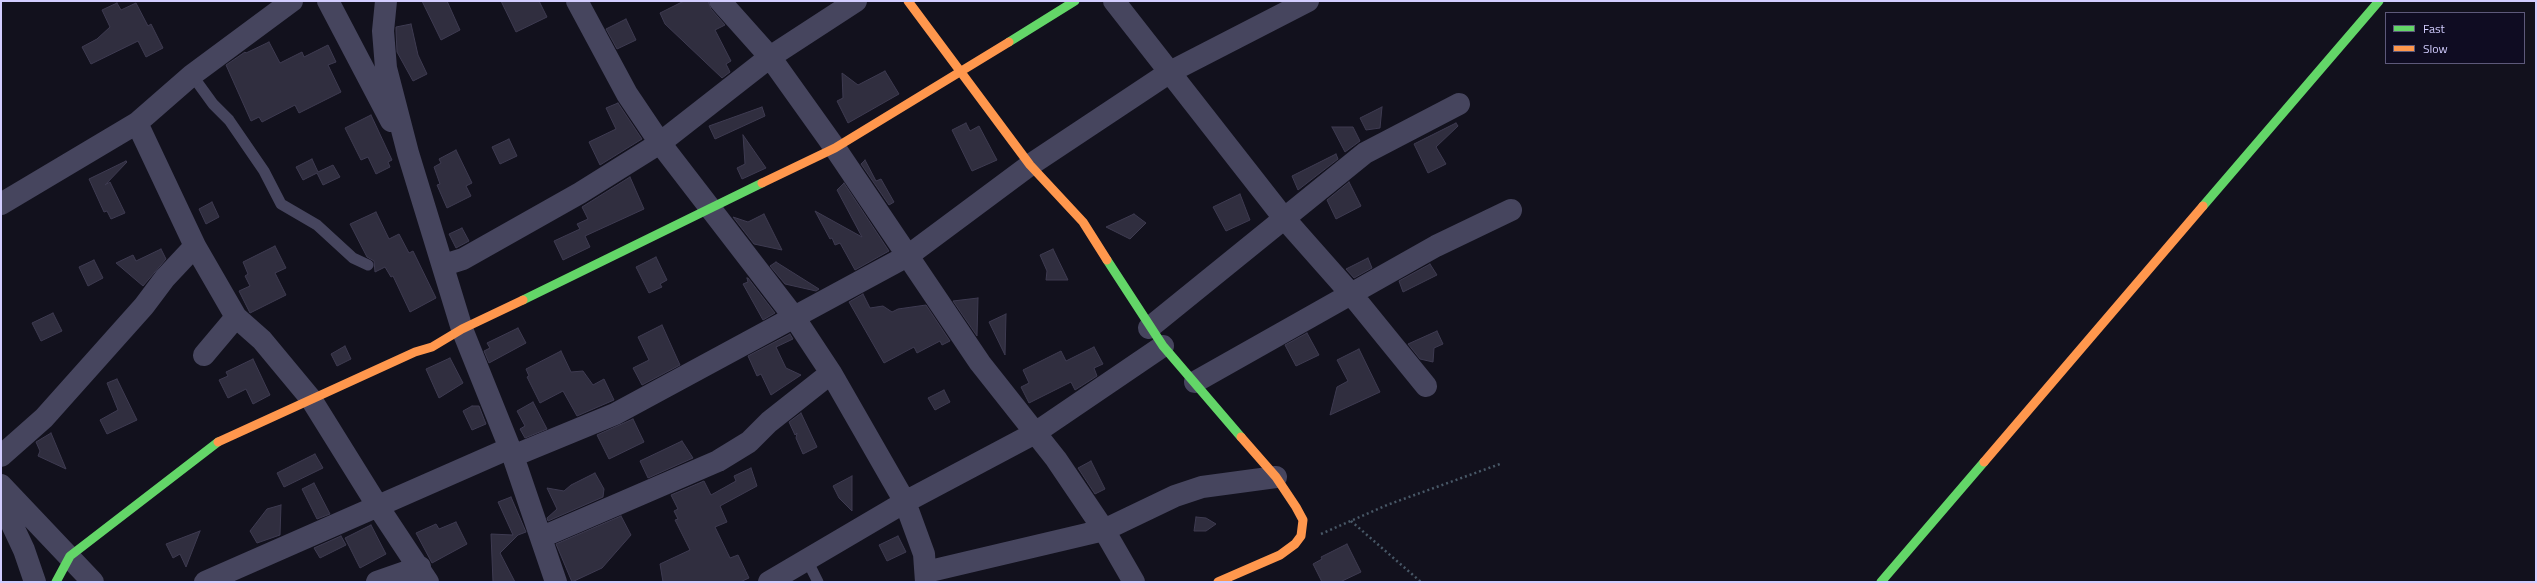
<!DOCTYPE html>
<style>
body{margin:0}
#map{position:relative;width:2537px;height:583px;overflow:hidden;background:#12111d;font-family:"Titillium Web",sans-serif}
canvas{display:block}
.frame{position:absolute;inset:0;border:2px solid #d2cdff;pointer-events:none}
.legend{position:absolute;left:2385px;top:12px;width:140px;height:52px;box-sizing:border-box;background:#0f0c22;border:1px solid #5d597a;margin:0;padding:5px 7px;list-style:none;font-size:12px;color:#d2cdff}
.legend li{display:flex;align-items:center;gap:8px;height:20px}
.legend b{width:20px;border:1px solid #5d597a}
</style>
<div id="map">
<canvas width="2537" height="583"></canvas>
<div class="frame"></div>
<ul class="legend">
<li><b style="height:5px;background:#63d668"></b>Fast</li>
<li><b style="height:5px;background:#ff974d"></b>Slow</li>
</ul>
</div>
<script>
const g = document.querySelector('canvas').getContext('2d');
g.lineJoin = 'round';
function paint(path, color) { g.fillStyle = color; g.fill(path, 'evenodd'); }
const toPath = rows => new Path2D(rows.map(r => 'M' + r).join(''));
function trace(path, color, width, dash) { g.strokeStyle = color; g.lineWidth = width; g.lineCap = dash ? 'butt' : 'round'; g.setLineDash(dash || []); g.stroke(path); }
const building = toPath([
 [422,1,447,1,460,30,441,40,422,1],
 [501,1,539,1,547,17,516,32,501,1],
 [684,1,708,1,711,9,725,25,715,30,731,61,726,64,730,72,722,78,665,24,660,13,684,1],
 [117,3,121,10,136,3,148,26,151,24,163,48,146,57,138,41,91,64,82,47,97,39,110,27,102,10,117,3],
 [626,19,636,40,617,49,606,29,626,19],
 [411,24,418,55,427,74,413,81,397,52,396,31,396,27,411,24],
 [269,42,280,63,302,52,304,57,328,45,336,62,328,65,341,92,299,113,295,105,262,122,259,117,251,121,226,65,245,52,246,53,269,42],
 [885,71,899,94,848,123,837,101,843,98,842,73,858,85,885,71],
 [618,103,642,139,600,165,589,142,616,129,606,108,618,103],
 [762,107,765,116,715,139,709,126,762,107],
 [1382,107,1380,128,1366,130,1360,118,1382,107],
 [371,115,392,160,388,162,390,167,376,174,368,157,361,160,345,128,371,115],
 [966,123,970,131,979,126,997,160,972,171,952,130,966,123],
 [1456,123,1458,126,1436,147,1446,164,1428,173,1414,144,1456,123],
 [1332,127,1353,127,1360,141,1345,152,1332,127],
 [743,135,766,168,742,179,737,168,745,164,743,135],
 [509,139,517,156,500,164,492,147,509,139],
 [456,150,472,183,466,186,471,196,447,208,437,185,440,184,434,167,441,163,439,159,456,150],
 [1336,154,1338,159,1298,190,1292,176,1336,154],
 [312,159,318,172,333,165,340,177,323,185,317,173,303,180,296,167,312,159],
 [865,160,876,181,881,179,894,202,889,205,861,164,865,160],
 [126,161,127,162,105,185,110,182,125,213,111,219,107,211,104,212,89,179,126,161],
 [630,177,644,209,585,236,590,247,563,260,554,241,580,229,577,224,588,219,582,207,630,177],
 [1349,182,1361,206,1336,219,1327,200,1349,182],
 [844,183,889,251,855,270,840,243,835,245,832,238,830,239,815,211,862,237,837,190,844,183],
 [1240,194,1250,220,1226,231,1213,207,1240,194],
 [212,202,219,217,206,224,199,209,212,202],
 [376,212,389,239,399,234,409,253,413,251,436,298,410,312,393,276,391,277,385,267,375,272,374,261,367,257,350,224,376,212],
 [764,214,782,250,754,244,733,217,748,222,764,214],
 [1134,214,1146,223,1130,239,1106,227,1134,214],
 [462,228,469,241,456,248,449,234,462,228],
 [275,246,286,268,275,273,286,295,250,313,239,291,250,286,245,276,248,274,243,262,275,246],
 [161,249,166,259,143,286,116,263,133,255,136,261,161,249],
 [1053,249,1068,280,1046,280,1047,271,1040,255,1053,249],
 [656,257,667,280,660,284,662,287,649,293,636,267,656,257],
 [1368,258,1372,268,1354,278,1346,269,1368,258],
 [94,260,103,278,88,286,79,267,94,260],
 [776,262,819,289,816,291,785,284,770,266,776,262],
 [1430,264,1437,275,1403,292,1399,281,1430,264],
 [747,278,748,278,775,313,763,320,743,284,748,282,747,278],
 [863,294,870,308,883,306,892,312,898,309,926,305,950,341,942,345,940,341,917,353,914,347,884,363,849,302,863,294],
 [978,298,977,336,953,301,978,298],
 [53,313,62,331,41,341,32,323,53,313],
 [1006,314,1005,355,989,322,1006,314],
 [662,325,680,365,642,385,633,368,649,360,638,337,662,325],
 [518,328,526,343,489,363,484,351,490,348,487,343,518,328],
 [1437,331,1443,344,1434,348,1433,362,1420,359,1408,344,1437,331],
 [1307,333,1319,355,1296,366,1285,345,1307,333],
 [790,334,793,339,776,347,786,368,801,375,771,395,761,374,757,376,748,356,790,334],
 [345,346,351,359,337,366,331,354,345,346],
 [1094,347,1103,364,1094,368,1097,376,1075,390,1071,382,1029,403,1021,387,1029,383,1023,370,1061,351,1066,361,1094,347],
 [1359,349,1380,392,1330,415,1337,387,1348,381,1337,360,1359,349],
 [561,351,571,372,583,371,593,385,604,379,614,400,577,416,563,391,540,403,527,377,529,376,526,369,561,351],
 [450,358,463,383,439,398,426,369,450,358],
 [253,359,270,395,253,404,246,389,228,398,219,380,228,376,226,372,253,359],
 [117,379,137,420,107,434,100,420,118,410,107,383,117,379],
 [944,390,950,402,935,410,928,398,944,390],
 [533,402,547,429,525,438,520,429,525,426,517,411,533,402],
 [472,406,479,406,486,424,472,430,463,411,472,406],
 [801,413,817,447,803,454,796,438,797,433,795,435,789,422,801,413],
 [633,419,644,442,609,459,597,435,633,419],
 [51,433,66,469,38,456,40,451,36,442,51,433],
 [682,441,693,458,648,478,640,461,682,441],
 [315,454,323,468,284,487,277,473,315,454],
 [1091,461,1105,489,1095,494,1078,468,1091,461],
 [751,468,757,486,720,506,727,522,715,527,730,558,738,555,749,578,740,582,663,582,660,564,690,550,675,520,678,519,674,511,678,509,671,495,704,481,711,495,736,481,734,476,751,468],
 [595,473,604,489,603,497,548,521,547,518,557,509,547,488,564,491,571,485,595,473],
 [852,476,852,511,839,498,833,486,852,476],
 [314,483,330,514,317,519,302,489,314,483],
 [511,497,526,532,518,535,500,553,515,582,493,582,491,534,513,535,498,502,511,497],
 [281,505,280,535,257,543,250,531,267,509,281,505],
 [621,516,631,535,602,568,572,582,556,544,621,516],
 [1196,517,1206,518,1216,524,1206,531,1194,531,1196,517],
 [456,522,467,544,432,563,416,533,436,524,439,529,456,522],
 [371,525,386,554,360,568,345,538,371,525],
 [200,531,186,567,180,554,173,558,166,544,200,531],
 [341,536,346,545,320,558,314,548,341,536],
 [898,536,906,552,887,561,879,545,898,536],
 [1347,544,1361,572,1340,582,1322,582,1313,564,1322,559,1321,557,1347,544]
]);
const path = toPath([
 [1351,521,1421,582],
 [1321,534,1387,505,1500,464]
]);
const lane = toPath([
 [192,75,213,104,229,120,264,171,281,204,317,225,353,258,368,265],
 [807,560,818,582]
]);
const street = toPath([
 [328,1,391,121],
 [386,1,383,31,386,68,408,153,462,329,513,456,556,582],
 [577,1,627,94,660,143,794,317,831,373,905,502,924,554,926,582],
 [720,1,770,57,835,148,980,363,1056,459,1104,530,1134,582],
 [1114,1,1283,217,1352,295,1426,386],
 [137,123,195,246,236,317,262,340,311,399,377,505,428,582],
 [1,204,137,123,192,75,292,1],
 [444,265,463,259,580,193,660,143,770,57,856,1],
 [1149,328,1365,153,1459,104],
 [204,355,236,317],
 [1195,382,1436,246,1511,210],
 [1,456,44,418,144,306,165,278,195,246],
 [513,456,615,414,909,255,1030,165,1170,72,1308,1],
 [1,485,93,582],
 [1,501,24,550,35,582],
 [542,537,718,461,749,442,769,422,831,373],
 [926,572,1104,530,1175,496,1202,487,1276,477],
 [205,582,510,448],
 [377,582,420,567],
 [769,582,905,502,1035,433,1163,346]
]);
const fast = toPath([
 [1009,42,1075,1],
 [2203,206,2379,1],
 [1107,260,1163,346,1241,437],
 [523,300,762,183],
 [56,582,70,556,218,442],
 [1881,582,1984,462]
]);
const slow = toPath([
 [908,1,1030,165,1083,222,1107,260],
 [762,183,835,148,1009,42],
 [218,442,415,352,432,347,462,329,523,300],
 [1984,462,2203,206],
 [1218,582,1280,555,1295,544,1301,536,1303,520,1296,507,1276,477,1241,437]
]);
paint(building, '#302e3f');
trace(building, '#3e3b51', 1);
trace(path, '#485867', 2.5, [2, 3]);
trace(lane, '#46455e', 11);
trace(street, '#46455e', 22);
trace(fast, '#63d668', 9);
trace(slow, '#ff974d', 9);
</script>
